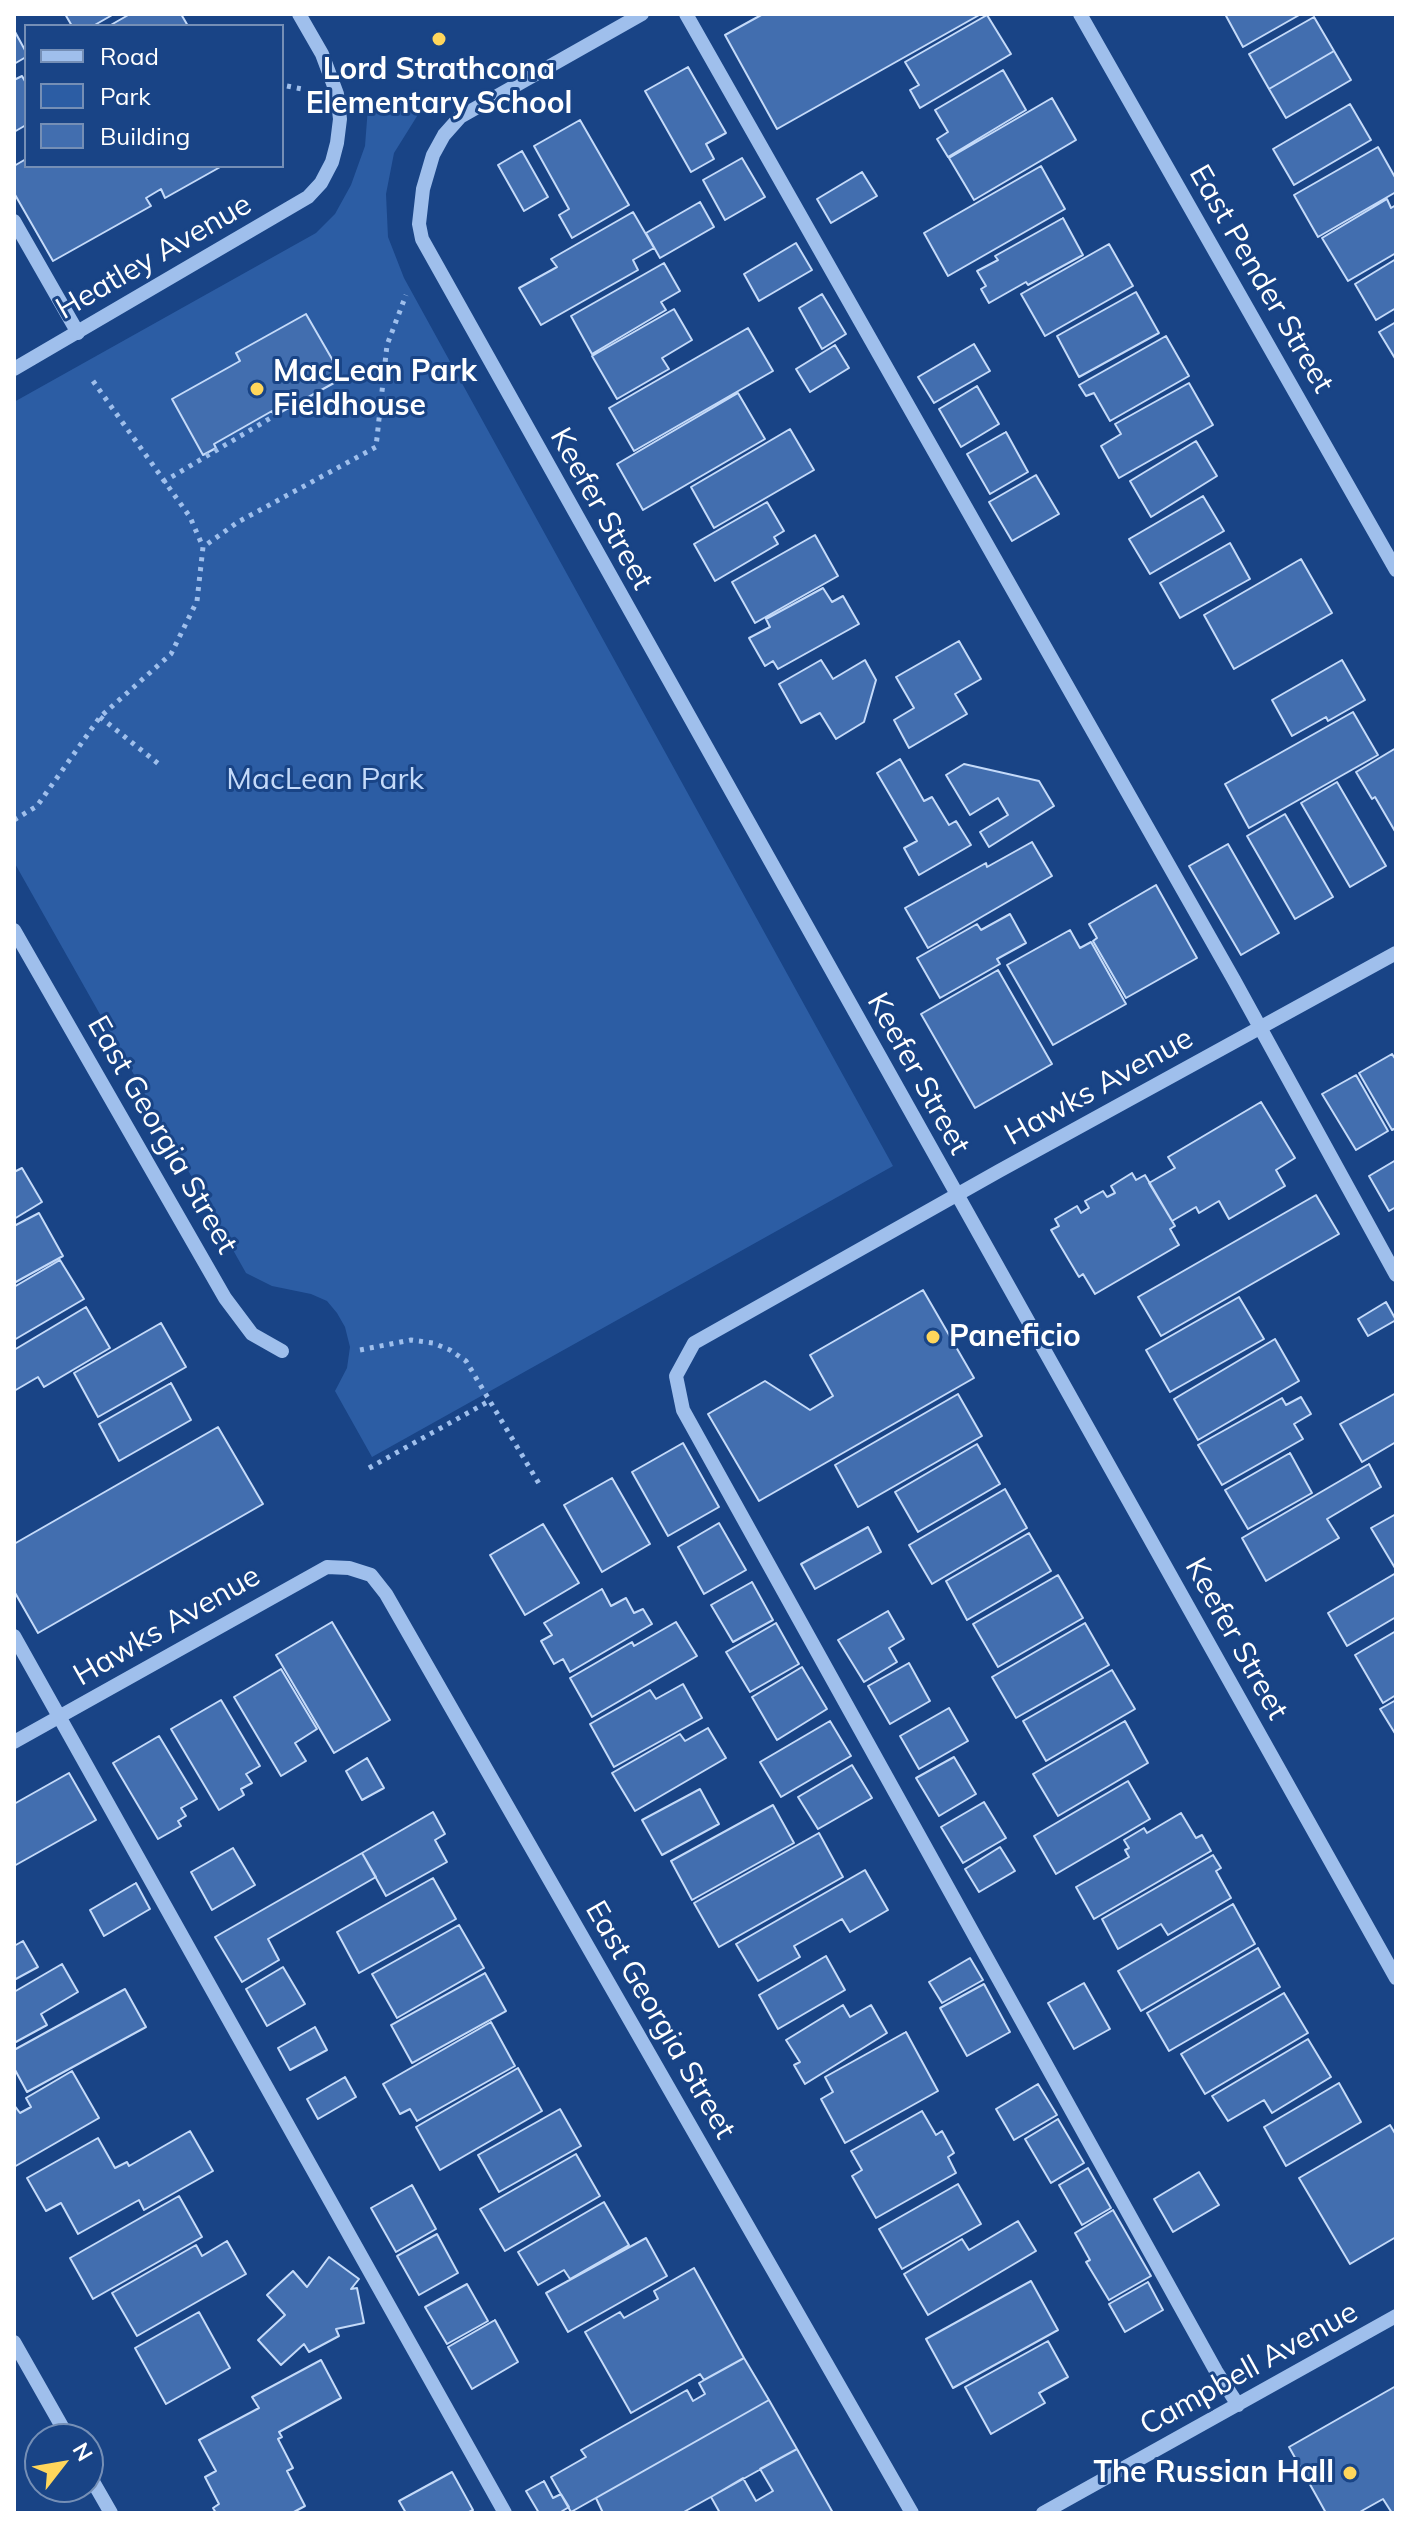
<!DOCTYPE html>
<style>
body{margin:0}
#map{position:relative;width:1410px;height:2527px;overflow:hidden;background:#194486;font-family:Mulish,sans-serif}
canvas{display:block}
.frame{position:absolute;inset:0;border:16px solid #fff;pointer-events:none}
.legend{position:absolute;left:24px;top:24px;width:260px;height:144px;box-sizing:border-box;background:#194486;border:2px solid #758fb6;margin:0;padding:10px 14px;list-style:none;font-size:24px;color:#fff}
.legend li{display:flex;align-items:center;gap:16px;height:40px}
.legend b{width:40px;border:2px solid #758fb6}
.north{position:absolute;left:24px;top:2423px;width:80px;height:80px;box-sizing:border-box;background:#194486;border:2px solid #758fb6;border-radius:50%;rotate:59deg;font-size:22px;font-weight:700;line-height:32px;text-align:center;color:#fff}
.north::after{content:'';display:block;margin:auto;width:28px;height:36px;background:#ffd65b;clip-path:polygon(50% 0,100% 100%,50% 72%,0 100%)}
</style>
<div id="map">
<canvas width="1410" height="2527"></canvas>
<div class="frame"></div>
<ul class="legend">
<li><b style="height:10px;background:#9fbfec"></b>Road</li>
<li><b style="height:22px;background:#2c5da4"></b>Park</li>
<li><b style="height:22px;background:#426eaf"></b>Building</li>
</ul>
<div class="north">N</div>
</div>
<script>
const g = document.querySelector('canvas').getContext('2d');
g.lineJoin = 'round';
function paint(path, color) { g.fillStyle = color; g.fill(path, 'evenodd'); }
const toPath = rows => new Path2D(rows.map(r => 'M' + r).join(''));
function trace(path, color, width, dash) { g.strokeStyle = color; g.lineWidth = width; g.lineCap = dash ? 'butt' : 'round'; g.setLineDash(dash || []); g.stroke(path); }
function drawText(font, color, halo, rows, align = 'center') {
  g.font = font + ' Mulish,sans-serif'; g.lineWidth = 6; g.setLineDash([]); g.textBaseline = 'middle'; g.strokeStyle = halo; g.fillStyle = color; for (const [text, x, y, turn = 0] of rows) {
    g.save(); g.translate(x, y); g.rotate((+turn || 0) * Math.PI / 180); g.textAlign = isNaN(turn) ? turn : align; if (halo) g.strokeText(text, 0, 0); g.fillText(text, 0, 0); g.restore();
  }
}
const green = toPath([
 [368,107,419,113,394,153,386,194,388,237,404,278,893,1166,372,1457,335,1391,347,1368,350,1347,345,1327,337,1313,327,1301,311,1294,272,1286,246,1273,14,862,14,402,316,233,335,214,351,185,365,146]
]);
const building = toPath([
 [65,14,114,14,93,26,72,26,65,14],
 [130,14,181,14,188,26,109,26,130,14],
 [763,14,981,14,777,129,725,35,763,14],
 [1225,14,1301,14,1243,47,1225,14],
 [987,15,1011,54,920,108,910,90,919,85,905,62,987,15],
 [1314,17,1334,51,1269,89,1249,54,1314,17],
 [14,30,26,52,26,57,14,64,14,30],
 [1334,51,1351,80,1286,118,1269,89,1334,51],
 [688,67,726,133,706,144,714,159,691,172,645,91,688,67],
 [1003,70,1026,110,948,157,937,139,948,132,935,110,1003,70],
 [22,76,26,83,26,125,14,132,14,80,22,76],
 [1052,98,1076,140,974,200,949,158,1052,98],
 [1350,104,1371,140,1294,185,1273,149,1350,104],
 [580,120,629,205,572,238,559,215,569,209,534,146,580,120],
 [1378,147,1396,179,1396,192,1318,237,1294,195,1378,147],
 [522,151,548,197,524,211,498,165,522,151],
 [742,158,765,197,725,220,703,180,742,158],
 [26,159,26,166,222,166,165,198,161,189,146,198,151,206,53,261,14,193,14,166,26,159],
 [1041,166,1065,209,948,276,924,233,1041,166],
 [862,172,877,196,831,223,817,199,862,172],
 [1387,199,1391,208,1396,205,1396,253,1348,281,1322,238,1387,199],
 [700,202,714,227,660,258,646,233,700,202],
 [633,212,654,248,633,260,638,270,541,325,519,288,557,267,551,259,633,212],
 [1063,218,1083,255,1028,285,1026,282,989,303,981,289,986,286,977,271,998,260,995,256,1063,218],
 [796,243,812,270,759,301,744,274,796,243],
 [1109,244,1133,286,1045,336,1021,294,1109,244],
 [1396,259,1396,308,1376,320,1355,284,1396,259],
 [664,263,680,291,661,302,666,310,592,354,571,316,664,263],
 [1136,292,1159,333,1079,377,1057,336,1136,292],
 [822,294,846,334,822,349,799,308,822,294],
 [674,309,692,340,662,358,669,369,617,399,592,356,674,309],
 [306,314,343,378,274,416,272,411,214,444,216,448,203,455,172,399,240,361,236,353,306,314],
 [1396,322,1396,360,1379,332,1396,322],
 [748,328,773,371,634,451,609,408,748,328],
 [1166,336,1189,376,1110,421,1094,393,1086,396,1079,385,1166,336],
 [974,344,990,371,934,403,918,377,974,344],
 [835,345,849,368,810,392,796,369,835,345],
 [1189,383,1213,425,1119,478,1101,446,1121,434,1115,424,1189,383],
 [977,386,999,424,961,447,939,409,977,386],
 [738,393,765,439,643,510,617,464,738,393],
 [790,429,814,470,714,528,691,487,790,429],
 [1006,432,1028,472,990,494,967,454,1006,432],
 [1196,441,1217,476,1151,517,1130,481,1196,441],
 [1036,475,1059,514,1012,541,989,502,1036,475],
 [1203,496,1224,531,1150,574,1129,539,1203,496],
 [767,502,784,531,774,537,778,544,715,581,694,544,767,502],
 [815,535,838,576,755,623,732,582,815,535],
 [1230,543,1250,579,1180,618,1160,583,1230,543],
 [1301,559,1332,613,1234,669,1204,615,1301,559],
 [823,588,832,602,843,596,859,624,778,669,773,661,765,666,749,638,770,627,766,619,823,588],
 [959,641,981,679,955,694,967,714,909,748,894,720,914,708,896,677,959,641],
 [821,660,833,679,865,660,876,680,864,722,836,739,820,713,801,723,779,684,821,660],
 [1342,660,1365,700,1328,721,1326,717,1292,736,1272,700,1342,660],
 [1353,712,1378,755,1249,828,1225,784,1353,712],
 [1396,748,1396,833,1375,797,1372,799,1356,772,1396,748],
 [900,759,924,801,932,797,949,825,956,821,971,845,919,875,904,848,917,841,877,773,900,759],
 [964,764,1039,781,1054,806,989,847,980,832,1008,815,998,798,970,815,946,775,964,764],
 [1337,782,1386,866,1350,887,1301,803,1337,782],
 [1285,814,1333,897,1295,919,1247,836,1285,814],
 [1032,842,1052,876,928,948,905,908,986,863,987,867,1032,842],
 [1228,844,1279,933,1241,955,1189,866,1228,844],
 [1156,885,1197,958,1126,998,1093,941,1097,938,1089,924,1156,885],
 [1010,914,1026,943,997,959,1000,964,940,998,917,958,977,924,981,930,1010,914],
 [1070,930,1080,948,1091,942,1126,1004,1053,1045,1007,965,1070,930],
 [998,970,1052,1064,975,1108,921,1014,998,970],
 [1392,1054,1396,1060,1396,1128,1392,1130,1359,1073,1392,1054],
 [1356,1075,1388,1131,1356,1150,1322,1094,1356,1075],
 [1261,1102,1295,1158,1276,1170,1285,1186,1229,1219,1219,1201,1199,1213,1196,1207,1172,1221,1149,1183,1175,1168,1168,1157,1261,1102],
 [1396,1160,1396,1207,1389,1211,1369,1176,1396,1160],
 [22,1168,42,1202,14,1219,14,1172,22,1168],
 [1132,1173,1136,1180,1145,1175,1175,1226,1170,1229,1179,1245,1095,1294,1083,1274,1079,1277,1051,1230,1059,1226,1055,1219,1077,1206,1081,1213,1089,1208,1085,1201,1103,1191,1107,1197,1115,1193,1111,1186,1132,1173],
 [1316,1195,1339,1234,1161,1336,1138,1297,1316,1195],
 [39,1213,63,1256,14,1283,14,1226,39,1213],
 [60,1260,84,1299,14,1340,14,1287,60,1260],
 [923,1290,974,1378,759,1501,708,1414,765,1381,810,1410,833,1396,810,1355,923,1290],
 [1239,1297,1264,1339,1170,1392,1146,1350,1239,1297],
 [1386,1302,1396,1320,1368,1336,1358,1319,1386,1302],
 [86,1307,110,1348,44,1387,38,1377,14,1391,14,1350,86,1307],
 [161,1323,186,1367,98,1417,74,1373,161,1323],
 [1275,1339,1299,1381,1198,1440,1174,1399,1275,1339],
 [171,1383,191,1420,119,1461,99,1424,171,1383],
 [1396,1393,1396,1442,1362,1462,1340,1424,1396,1393],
 [958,1394,982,1436,858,1507,835,1465,958,1394],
 [1301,1397,1311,1414,1294,1424,1303,1439,1222,1485,1198,1445,1282,1398,1286,1405,1301,1397],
 [218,1427,263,1504,38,1633,14,1591,14,1544,218,1427],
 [683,1443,719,1507,668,1536,632,1472,683,1443],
 [977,1444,1000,1484,918,1532,895,1492,977,1444],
 [1290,1453,1312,1493,1248,1529,1225,1490,1290,1453],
 [1369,1464,1381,1487,1327,1519,1339,1538,1266,1581,1242,1538,1369,1464],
 [612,1478,650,1544,602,1572,564,1505,612,1478],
 [1005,1489,1027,1528,932,1584,909,1545,1005,1489],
 [1396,1514,1396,1567,1395,1568,1371,1528,1396,1514],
 [719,1523,746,1570,704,1594,678,1547,719,1523],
 [543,1524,579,1583,525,1615,490,1555,543,1524],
 [868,1527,881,1552,815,1589,801,1564,868,1527],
 [1029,1533,1051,1571,967,1620,946,1581,1029,1533],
 [1396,1573,1396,1617,1347,1646,1328,1613,1396,1573],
 [1058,1575,1083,1618,998,1667,973,1624,1058,1575],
 [752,1582,773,1620,733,1642,711,1605,752,1582],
 [602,1589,611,1606,626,1598,634,1613,643,1609,652,1624,570,1672,563,1659,554,1664,541,1641,552,1635,544,1623,602,1589],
 [888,1611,904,1639,889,1648,897,1662,864,1682,838,1640,888,1611],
 [332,1622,390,1720,334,1753,276,1655,332,1622],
 [676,1622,697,1656,592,1717,570,1678,632,1642,634,1646,676,1622],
 [776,1623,799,1664,750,1692,726,1652,776,1623],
 [1085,1623,1109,1665,1016,1718,992,1677,1085,1623],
 [1396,1631,1396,1695,1383,1703,1355,1655,1396,1631],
 [909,1663,930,1701,890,1724,868,1686,909,1663],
 [802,1667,827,1709,777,1740,752,1697,802,1667],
 [281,1669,317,1729,295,1743,306,1761,281,1776,234,1697,281,1669],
 [1112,1670,1135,1709,1046,1761,1023,1721,1112,1670],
 [683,1684,702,1718,614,1767,590,1724,650,1690,656,1699,683,1684],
 [221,1700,260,1766,246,1774,252,1783,241,1789,244,1795,219,1810,171,1729,221,1700],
 [1396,1700,1396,1735,1380,1709,1396,1700],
 [949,1708,968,1741,919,1769,900,1736,949,1708],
 [830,1721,851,1756,781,1797,760,1762,830,1721],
 [1125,1721,1148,1763,1058,1816,1033,1774,1125,1721],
 [708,1728,726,1758,635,1811,612,1773,680,1734,685,1741,708,1728],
 [159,1736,197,1799,181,1808,186,1816,178,1821,181,1826,158,1839,113,1763,159,1736],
 [954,1757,976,1794,939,1816,916,1778,954,1757],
 [367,1758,384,1788,362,1800,346,1771,367,1758],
 [852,1765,872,1798,818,1829,798,1797,852,1765],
 [69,1773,96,1820,14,1866,14,1804,69,1773],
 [1128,1781,1150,1819,1056,1874,1034,1836,1128,1781],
 [700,1789,719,1824,662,1855,642,1820,700,1789],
 [984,1802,1006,1838,963,1863,941,1827,984,1802],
 [773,1805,794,1843,692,1900,671,1861,773,1805],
 [433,1812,445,1834,435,1840,447,1862,386,1896,362,1853,433,1812],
 [1181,1813,1196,1838,1202,1835,1211,1851,1094,1919,1076,1887,1129,1857,1125,1850,1129,1848,1124,1840,1144,1828,1147,1833,1181,1813],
 [819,1833,843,1877,719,1947,694,1903,819,1833],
 [1000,1847,1015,1871,979,1892,965,1869,1000,1847],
 [233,1848,255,1885,212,1910,191,1872,233,1848],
 [362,1853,376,1877,268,1939,279,1960,242,1982,215,1937,362,1853],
 [1213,1855,1221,1868,1216,1871,1231,1898,1168,1935,1161,1924,1118,1949,1102,1919,1213,1855],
 [865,1870,888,1910,850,1932,842,1919,794,1946,800,1957,758,1981,736,1944,865,1870],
 [433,1878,456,1919,359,1973,337,1932,433,1878],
 [136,1883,150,1909,104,1936,90,1910,136,1883],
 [1233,1904,1255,1944,1141,2011,1118,1971,1233,1904],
 [459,1925,484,1968,397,2018,372,1974,459,1925],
 [23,1941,38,1967,14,1980,14,1946,23,1941],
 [1258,1948,1280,1987,1169,2051,1147,2013,1258,1948],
 [826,1956,845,1990,778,2029,759,1995,826,1956],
 [970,1958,983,1980,942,2003,929,1982,970,1958],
 [62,1964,78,1992,41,2014,47,2025,14,2043,14,1992,62,1964],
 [283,1967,305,2004,267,2026,246,1989,283,1967],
 [485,1973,506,2011,412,2063,391,2025,485,1973],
 [1084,1983,1110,2029,1074,2049,1048,2003,1084,1983],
 [984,1984,1010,2032,967,2056,940,2008,984,1984],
 [125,1989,146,2027,27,2092,14,2068,14,2050,125,1989],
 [1284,1993,1308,2033,1205,2094,1181,2054,1284,1993],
 [843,2005,850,2017,871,2005,887,2033,805,2084,794,2065,800,2062,786,2040,843,2005],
 [491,2022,515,2066,417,2121,410,2109,400,2114,383,2084,491,2022],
 [315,2027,327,2050,290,2070,278,2048,315,2027],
 [906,2032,938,2091,845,2143,821,2099,833,2092,825,2077,906,2032],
 [1308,2039,1331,2077,1272,2113,1264,2100,1228,2121,1212,2096,1308,2039],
 [518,2068,542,2111,440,2170,416,2127,518,2068],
 [72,2071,99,2118,14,2167,14,2105,20,2113,31,2107,26,2098,72,2071],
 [345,2077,356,2097,318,2119,307,2099,345,2077],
 [1339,2083,1361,2122,1286,2166,1264,2127,1339,2083],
 [1038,2084,1057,2115,1014,2140,996,2109,1038,2084],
 [560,2109,581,2146,499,2192,478,2155,560,2109],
 [922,2111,936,2135,942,2131,954,2153,948,2157,956,2173,876,2218,852,2176,862,2170,851,2151,922,2111],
 [1058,2119,1084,2163,1051,2183,1025,2139,1058,2119],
 [1390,2125,1396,2135,1396,2237,1350,2264,1299,2178,1390,2125],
 [190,2131,213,2171,144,2210,139,2200,78,2234,61,2203,46,2211,27,2178,98,2138,115,2168,127,2162,129,2166,190,2131],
 [576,2154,600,2196,505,2251,480,2209,576,2154],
 [1088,2168,1111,2208,1082,2225,1059,2185,1088,2168],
 [1199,2172,1219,2205,1173,2232,1154,2199,1199,2172],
 [958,2184,981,2224,902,2269,879,2229,958,2184],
 [412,2185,436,2229,396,2252,371,2208,412,2185],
 [179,2196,202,2237,93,2299,70,2258,179,2196],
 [604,2202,629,2245,570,2279,564,2270,538,2285,518,2252,604,2202],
 [1113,2210,1151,2276,1109,2300,1086,2262,1090,2260,1075,2233,1113,2210],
 [1018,2221,1036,2251,928,2315,904,2274,962,2239,969,2250,1018,2221],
 [437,2234,458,2273,419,2295,397,2256,437,2234],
 [646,2238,667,2276,568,2332,546,2293,646,2238],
 [227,2241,246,2274,137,2336,112,2293,196,2245,202,2256,227,2241],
 [329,2257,359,2279,351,2289,357,2288,364,2323,336,2329,339,2336,309,2352,304,2344,281,2365,258,2340,285,2315,267,2295,293,2271,307,2287,329,2257],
 [694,2268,744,2358,704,2380,700,2374,631,2413,585,2332,620,2312,624,2318,658,2299,654,2291,694,2268],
 [1031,2281,1058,2330,953,2388,926,2339,1031,2281],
 [1148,2282,1163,2310,1125,2332,1109,2304,1148,2282],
 [467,2284,488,2321,447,2344,425,2307,467,2284],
 [199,2312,230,2368,166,2404,135,2348,199,2312],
 [495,2320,518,2362,472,2389,448,2347,495,2320],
 [1048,2341,1068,2377,1039,2393,1045,2403,991,2434,965,2387,1048,2341],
 [744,2358,769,2400,571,2512,551,2477,586,2457,581,2450,687,2390,693,2401,705,2394,699,2383,744,2358],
 [321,2360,341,2398,279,2432,282,2437,278,2439,293,2468,287,2471,305,2506,292,2513,216,2513,213,2508,219,2504,205,2477,216,2471,199,2440,259,2408,252,2397,321,2360],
 [1396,2386,1396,2513,1392,2513,1383,2499,1358,2513,1326,2513,1289,2447,1396,2386],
 [769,2400,797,2449,682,2513,603,2513,596,2498,769,2400],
 [797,2449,833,2513,720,2513,711,2497,743,2478,756,2501,773,2491,760,2469,797,2449],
 [452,2472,473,2510,467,2513,406,2513,399,2501,452,2472],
 [544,2481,553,2498,561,2494,569,2507,559,2513,539,2513,526,2491,544,2481]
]);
const path = toPath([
 [287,86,302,89],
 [367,98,428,110],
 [93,381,190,517,203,547],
 [163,482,274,416],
 [100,717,160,765],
 [14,820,37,806,100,717,171,654,197,601,203,547,238,522,376,447,387,345,406,295],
 [360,1350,411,1340,433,1343,450,1350,466,1361,541,1487],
 [369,1468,491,1400]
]);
const minor = toPath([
 [642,14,460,117,444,135,433,155,423,189,419,224,422,239,1396,1978],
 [686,14,1234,980,1396,1275],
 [1080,14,1396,570],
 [14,221,78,333],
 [14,369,308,197,321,183,332,162,337,143,340,119,337,94,322,54,299,14],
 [14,930,225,1298,252,1334,282,1351],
 [14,1636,505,2513],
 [14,1742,327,1567,349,1568,371,1575,386,1594,912,2513],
 [14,2342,69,2439],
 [1238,2405,1216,2371,683,1410,676,1376,694,1343,999,1171,1396,953],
 [88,2473,111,2513],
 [1043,2513,1396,2316]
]);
const markers = [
 [439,39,8,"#ffd65b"],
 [257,389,8,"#ffd65b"],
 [933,1337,8,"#ffd65b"],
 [1350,2473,8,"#ffd65b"]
];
const poiNames = [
 ["Lord Strathcona",439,70,"center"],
 ["Elementary School",439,104,"center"],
 ["MacLean Park",273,372],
 ["Fieldhouse",273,406],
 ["Paneficio",949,1337],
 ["The Russian Hall",1334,2473,"right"]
];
const streetNames = [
 ["Heatley Avenue",154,257,-30],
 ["East Pender Street",1261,279,60],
 ["Keefer Street",601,509,61],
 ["Keefer Street",918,1074,61],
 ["Hawks Avenue",1099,1087,-29],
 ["East Georgia Street",162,1135,60],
 ["Hawks Avenue",167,1626,-30],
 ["Keefer Street",1236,1639,61],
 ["East Georgia Street",660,2020,60],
 ["Campbell Avenue",1249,2369,-29]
];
const parkNames = [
 ["MacLean Park",325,780]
];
paint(green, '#2c5da4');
paint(building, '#426eaf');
trace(building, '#c4daf9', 2);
trace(path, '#9fbfec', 5, [4, 6]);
trace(minor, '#9fbfec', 14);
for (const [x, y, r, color] of markers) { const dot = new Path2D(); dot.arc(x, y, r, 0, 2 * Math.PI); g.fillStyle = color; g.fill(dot); trace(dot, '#194486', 3); }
drawText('bold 30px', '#fff', '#194486', poiNames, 'left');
drawText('30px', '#fff', '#194486', streetNames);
drawText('30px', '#c4daf9', '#194486', parkNames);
</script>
